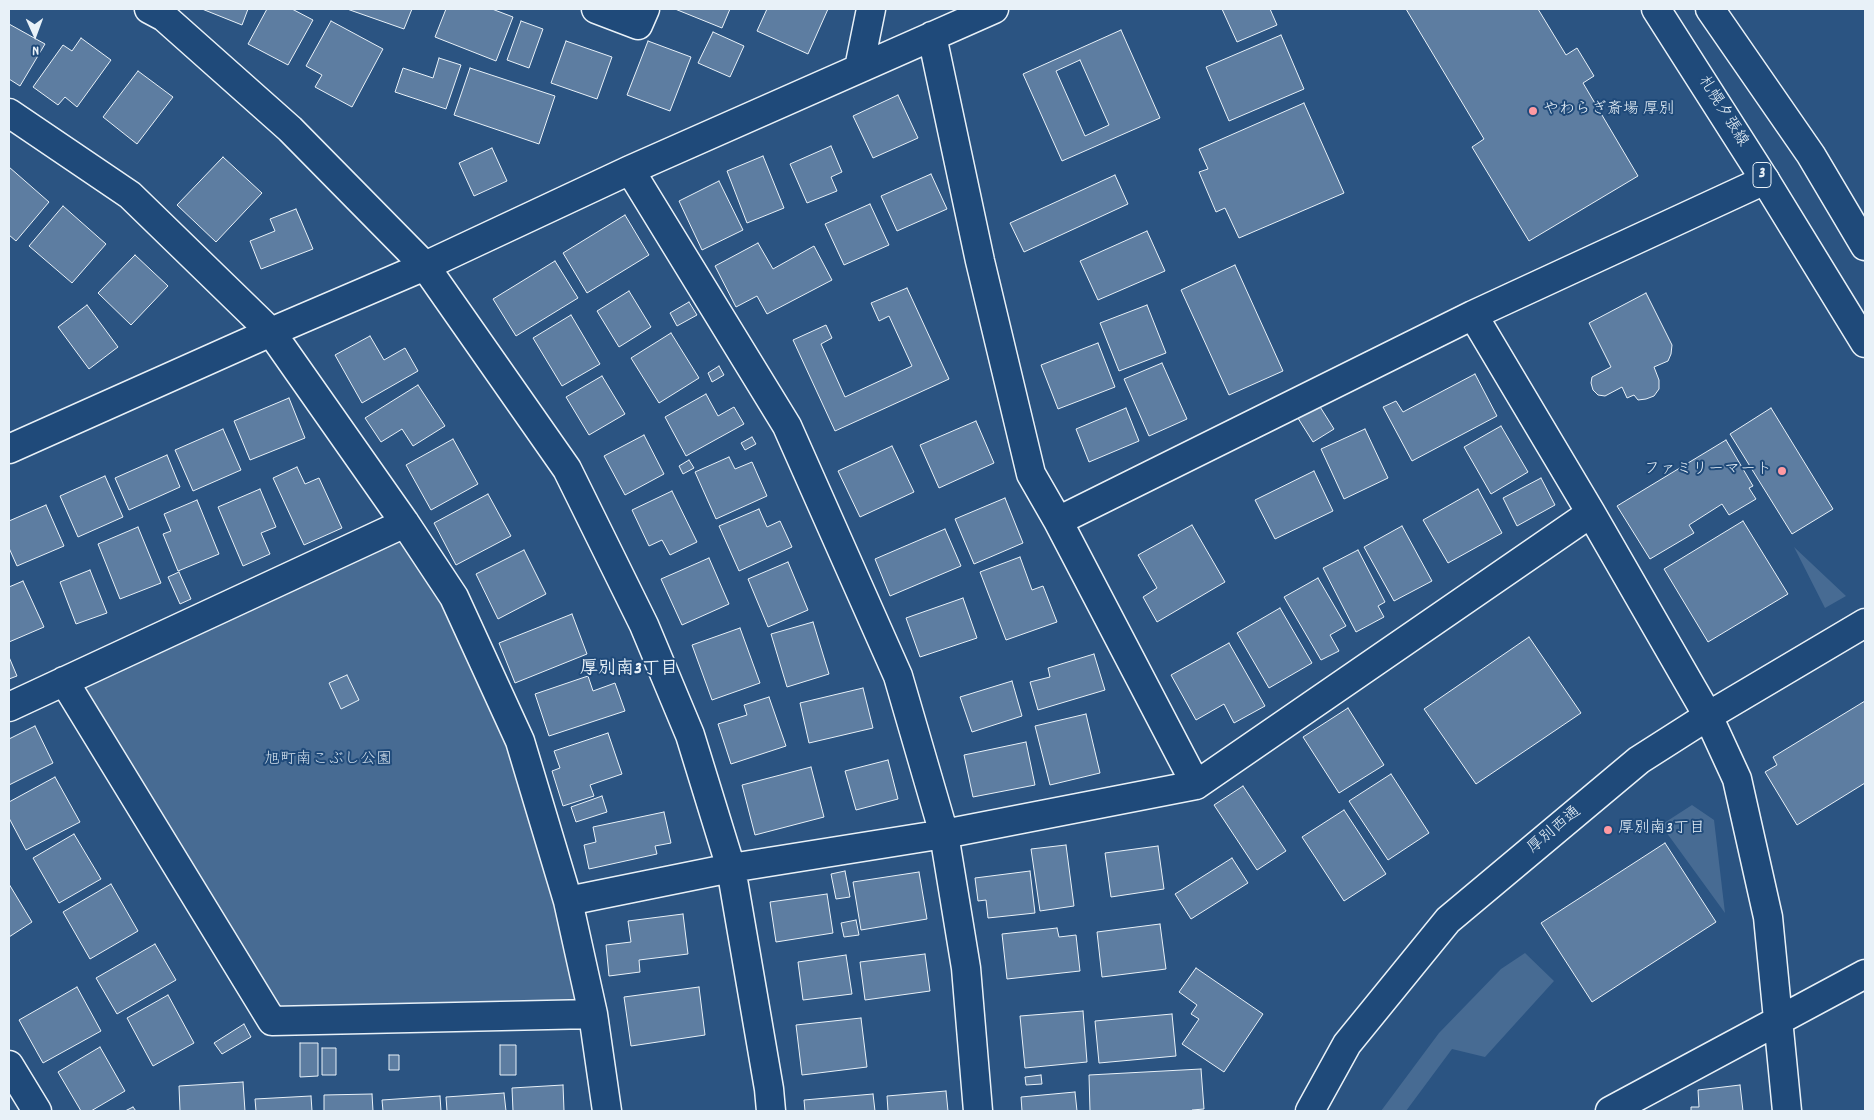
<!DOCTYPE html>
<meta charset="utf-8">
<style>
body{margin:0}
#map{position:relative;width:1874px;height:1120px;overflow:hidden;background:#2b5482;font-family:Dekko,sans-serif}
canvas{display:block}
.frame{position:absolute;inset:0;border:10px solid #e8f1f8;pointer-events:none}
.north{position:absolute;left:10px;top:10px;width:50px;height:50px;-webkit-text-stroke:4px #1f4a7a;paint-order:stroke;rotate:178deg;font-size:14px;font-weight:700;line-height:20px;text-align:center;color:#e8f1f8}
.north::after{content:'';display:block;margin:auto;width:18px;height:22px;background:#e8f1f8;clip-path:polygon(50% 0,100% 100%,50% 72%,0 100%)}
</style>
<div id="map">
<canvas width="1874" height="1120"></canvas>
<div class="frame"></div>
<div class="north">N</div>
</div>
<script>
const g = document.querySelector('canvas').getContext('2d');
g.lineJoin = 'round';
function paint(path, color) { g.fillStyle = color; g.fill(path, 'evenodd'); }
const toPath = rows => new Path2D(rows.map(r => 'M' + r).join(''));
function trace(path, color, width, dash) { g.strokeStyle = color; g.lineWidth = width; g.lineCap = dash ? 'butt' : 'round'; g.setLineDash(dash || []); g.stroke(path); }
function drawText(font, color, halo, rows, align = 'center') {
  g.font = font + ' Dekko,"Klee One",sans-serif'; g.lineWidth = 4; g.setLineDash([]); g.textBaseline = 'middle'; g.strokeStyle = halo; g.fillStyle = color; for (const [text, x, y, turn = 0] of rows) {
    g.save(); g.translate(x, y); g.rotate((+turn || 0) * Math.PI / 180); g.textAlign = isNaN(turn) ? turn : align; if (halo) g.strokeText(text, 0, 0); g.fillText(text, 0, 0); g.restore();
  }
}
const green = toPath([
 [405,523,520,741,593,1014,272,1021,64,681],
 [1794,547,1846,596,1825,608],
 [1692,805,1714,820,1725,913,1661,825],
 [1525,953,1554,981,1485,1057,1452,1049,1406,1111,1381,1111,1439,1033,1501,969]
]);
const building = toPath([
 [202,9,248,9,242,25,202,9],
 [267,9,292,9,313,20,288,65,248,44,267,9],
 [347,9,412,9,404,29,347,9],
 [446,9,492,9,513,17,496,61,435,37,446,9],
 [675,9,730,9,722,28,675,9],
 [767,9,828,9,808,54,757,31,767,9],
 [1222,9,1270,9,1277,25,1237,42,1222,9],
 [1406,9,1538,9,1566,55,1577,48,1594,76,1583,83,1638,176,1529,241,1472,147,1484,139,1406,9],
 [331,21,383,49,352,107,315,87,322,75,306,66,331,21],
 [521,21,543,29,529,68,507,60,521,21],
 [9,24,45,44,20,86,9,79,9,24],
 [1121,30,1160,118,1062,161,1023,74,1121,30],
 [1080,60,1109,125,1085,136,1056,71,1080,60],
 [713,32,744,46,730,77,698,63,713,32],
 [1281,35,1304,89,1229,121,1206,67,1281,35],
 [81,38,111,60,77,107,65,97,58,105,33,87,63,45,72,51,81,38],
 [566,41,612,57,597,99,551,83,566,41],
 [648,41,691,57,670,111,627,95,648,41],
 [439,58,461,65,446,109,395,92,403,68,433,78,439,58],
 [470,68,555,96,539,144,454,115,470,68],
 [138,71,173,97,137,144,103,117,138,71],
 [898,95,918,138,873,158,853,116,898,95],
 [1304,103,1344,193,1239,238,1225,208,1216,212,1199,172,1208,169,1199,149,1304,103],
 [831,146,842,172,831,177,837,191,807,203,790,164,831,146],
 [492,148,507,181,474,196,459,163,492,148],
 [763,156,784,208,747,223,727,171,763,156],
 [223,157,262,193,216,242,177,205,223,157],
 [9,167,49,202,16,241,9,235,9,167],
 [931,174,947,209,897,231,881,196,931,174],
 [1115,175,1128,204,1024,252,1010,223,1115,175],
 [719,181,743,230,702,250,679,201,719,181],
 [870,204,889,245,844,265,825,224,870,204],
 [63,206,106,244,72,283,29,246,63,206],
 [296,209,313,249,261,269,250,241,275,231,270,219,296,209],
 [625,215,649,255,587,293,563,253,625,215],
 [1147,231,1165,271,1098,300,1080,261,1147,231],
 [758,243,773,269,814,246,832,280,767,314,757,296,736,307,715,266,758,243],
 [135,255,168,286,131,325,98,293,135,255],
 [555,261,578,298,516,336,493,299,555,261],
 [1235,265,1283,371,1229,395,1181,290,1235,265],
 [907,288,949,379,835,431,793,340,826,325,832,338,821,344,845,397,912,366,889,316,879,321,871,303,907,288],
 [629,291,651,327,619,347,597,311,629,291],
 [1646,293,1672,345,1671,354,1668,361,1654,367,1659,380,1659,389,1654,396,1646,399,1638,400,1634,395,1627,398,1622,387,1605,396,1598,395,1593,390,1591,383,1592,377,1611,367,1589,323,1646,293],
 [689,302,697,315,677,326,670,313,689,302],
 [87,305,118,347,89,369,58,327,87,305],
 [1147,305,1166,353,1119,371,1100,323,1147,305],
 [571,315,600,364,562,386,533,338,571,315],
 [671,333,699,378,659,403,631,358,671,333],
 [370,336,384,360,405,348,418,371,362,403,335,355,370,336],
 [1098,343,1115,387,1058,409,1041,365,1098,343],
 [1162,363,1187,419,1149,436,1124,379,1162,363],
 [719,366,724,375,712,382,708,373,719,366],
 [1475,374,1497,416,1412,461,1383,407,1396,401,1403,412,1475,374],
 [602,376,625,414,589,435,566,397,602,376],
 [418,385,445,426,413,446,402,429,381,442,365,418,418,385],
 [706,394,718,416,734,407,744,424,686,456,665,417,706,394],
 [289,398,305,438,250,460,234,421,289,398],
 [1317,402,1334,429,1313,442,1296,415,1317,402],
 [1126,408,1139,441,1089,462,1076,429,1126,408],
 [1771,408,1833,509,1792,534,1730,434,1771,408],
 [976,421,994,463,939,488,920,445,976,421],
 [1501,426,1528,472,1491,494,1464,447,1501,426],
 [223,429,241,470,193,491,175,450,223,429],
 [1365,429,1388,478,1344,499,1321,449,1365,429],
 [644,435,664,474,625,495,604,456,644,435],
 [752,437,756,444,745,450,741,443,752,437],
 [453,439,478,484,431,510,406,465,453,439],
 [1726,440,1753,486,1749,488,1756,499,1729,515,1722,504,1689,525,1694,533,1650,559,1617,506,1726,440],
 [892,446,914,492,860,517,838,471,892,446],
 [167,455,180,487,129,510,115,478,167,455],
 [729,457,735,469,752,462,767,496,716,519,695,472,729,457],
 [689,460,694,468,683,474,679,466,689,460],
 [297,467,305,484,319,478,342,528,304,545,273,478,297,467],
 [1314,471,1333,511,1275,539,1255,500,1314,471],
 [105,476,123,517,78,537,60,496,105,476],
 [1541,478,1555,505,1517,526,1503,498,1541,478],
 [260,489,276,527,261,533,270,554,243,566,218,507,260,489],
 [1478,489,1502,533,1448,563,1423,520,1478,489],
 [672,491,697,542,670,555,662,540,649,546,632,510,672,491],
 [488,494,511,536,456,565,434,523,488,494],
 [1005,498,1023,543,974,564,955,519,1005,498],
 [197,500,219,554,178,571,163,534,171,531,164,514,197,500],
 [46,505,64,546,17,566,9,548,9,521,46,505],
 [759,509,767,527,780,521,792,547,739,571,719,526,759,509],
 [1743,521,1788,594,1708,642,1664,569,1743,521],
 [1192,525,1225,582,1157,622,1143,597,1157,588,1138,555,1192,525],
 [1402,526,1432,581,1394,601,1364,547,1402,526],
 [138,527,161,583,120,599,98,544,138,527],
 [945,529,961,566,890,596,875,559,945,529],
 [524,550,546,594,498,619,476,574,524,550],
 [1358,550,1385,602,1378,606,1384,617,1356,632,1323,568,1358,550],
 [1020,557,1032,590,1043,586,1057,622,1006,640,980,572,1020,557],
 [709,558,729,604,682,625,661,579,709,558],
 [788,562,808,610,768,627,748,579,788,562],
 [90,570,107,613,76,624,60,582,90,570],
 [179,572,191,599,180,604,168,577,179,572],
 [1318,578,1346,626,1330,635,1339,651,1321,660,1284,597,1318,578],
 [23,581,44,627,9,642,9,587,23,581],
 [963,598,977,638,920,657,906,618,963,598],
 [1280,608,1312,663,1269,688,1237,633,1280,608],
 [572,614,587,654,515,683,499,643,572,614],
 [813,622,829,674,787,687,771,634,813,622],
 [740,628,760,683,712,700,692,645,740,628],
 [1529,637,1581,713,1476,784,1424,709,1529,637],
 [1229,643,1265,706,1234,723,1224,704,1196,720,1171,675,1229,643],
 [1094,654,1105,690,1038,710,1030,682,1050,677,1048,668,1094,654],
 [9,657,17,676,9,679,9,657],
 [347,675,359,700,341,709,329,683,347,675],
 [588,676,593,691,615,683,625,711,549,736,535,694,588,676],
 [1012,681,1022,716,972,732,960,697,1012,681],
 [863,688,873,728,809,743,800,703,863,688],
 [769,697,786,746,731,764,718,724,747,715,744,705,769,697],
 [1865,701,1865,783,1797,825,1765,772,1777,765,1773,757,1865,701],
 [1348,708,1384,765,1339,793,1303,737,1348,708],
 [1086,714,1100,773,1050,785,1035,726,1086,714],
 [35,726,53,763,9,785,9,739,35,726],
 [608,733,622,774,590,785,594,796,563,806,552,771,560,768,554,751,608,733],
 [1026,742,1035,785,973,797,964,755,1026,742],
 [888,760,898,799,856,810,845,771,888,760],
 [811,767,824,817,755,835,742,785,811,767],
 [1391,774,1429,833,1388,860,1349,801,1391,774],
 [55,777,80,822,26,850,9,818,9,802,55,777],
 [1243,786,1286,851,1257,870,1214,805,1243,786],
 [602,796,607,812,576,822,571,807,602,796],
 [1344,810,1386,874,1344,901,1302,837,1344,810],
 [664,812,671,843,655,846,657,854,589,869,584,845,596,842,593,827,664,812],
 [74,834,101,879,59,903,33,858,74,834],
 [1665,843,1716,922,1592,1002,1541,923,1665,843],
 [1066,845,1074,906,1040,911,1031,849,1066,845],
 [1158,846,1164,889,1111,897,1105,853,1158,846],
 [1232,858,1248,883,1191,919,1175,894,1232,858],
 [845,871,850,897,836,899,831,874,845,871],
 [1030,871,1035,913,988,918,986,900,978,901,975,878,1030,871],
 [919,872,927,919,861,930,853,882,919,872],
 [9,884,32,922,9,937,9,884],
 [111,884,138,931,90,959,63,912,111,884],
 [827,894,833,933,776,942,770,902,827,894],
 [683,914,688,954,639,960,640,972,609,976,606,945,631,942,628,921,683,914],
 [856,920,859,935,844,937,841,923,856,920],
 [1160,924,1166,969,1102,977,1097,932,1160,924],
 [1057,928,1059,937,1076,935,1080,971,1007,979,1002,934,1057,928],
 [155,944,176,980,117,1014,96,978,155,944],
 [925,954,930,991,865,1000,860,962,925,954],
 [846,955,852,994,803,1000,798,962,846,955],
 [1196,968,1263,1014,1224,1072,1182,1044,1199,1019,1191,1014,1197,1005,1179,992,1196,968],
 [77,987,101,1031,43,1063,19,1020,77,987],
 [699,987,705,1035,631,1046,624,997,699,987],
 [168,995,194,1043,153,1066,127,1018,168,995],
 [1083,1011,1087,1062,1025,1068,1020,1016,1083,1011],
 [1172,1014,1176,1056,1099,1063,1095,1021,1172,1014],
 [861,1018,867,1067,802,1075,796,1025,861,1018],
 [244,1024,251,1037,222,1054,214,1043,244,1024],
 [300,1043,318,1043,318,1076,300,1077,300,1043],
 [500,1045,516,1045,516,1075,500,1075,500,1045],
 [100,1047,125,1091,91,1111,81,1111,58,1072,100,1047],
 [322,1048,336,1048,336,1075,322,1075,322,1048],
 [389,1055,399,1055,399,1070,389,1070,389,1055],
 [1201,1069,1204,1109,1192,1110,1192,1111,1090,1111,1089,1075,1201,1069],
 [1041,1075,1042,1084,1026,1085,1025,1077,1041,1075],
 [243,1082,245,1111,180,1111,179,1086,243,1082],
 [563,1085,564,1111,513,1111,512,1088,563,1085],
 [1740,1085,1743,1111,1691,1111,1691,1107,1699,1107,1698,1090,1740,1085],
 [946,1091,948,1111,888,1111,887,1096,946,1091],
 [1075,1092,1077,1111,1022,1111,1021,1097,1075,1092],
 [504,1093,506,1111,447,1111,446,1097,504,1093],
 [372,1094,373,1111,324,1111,324,1095,372,1094],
 [873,1094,875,1111,805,1111,804,1100,873,1094],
 [311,1096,312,1111,256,1111,255,1099,311,1096],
 [440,1096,441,1111,383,1111,382,1100,440,1096],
 [133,1107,136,1111,125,1111,133,1107]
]);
const minor = toPath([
 [149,9,164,17,290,129,425,266,567,469,644,625,690,735,731,868,769,1089,771,1111],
 [596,9,638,25,645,9],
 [932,36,980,261,1031,474,1058,521,1196,785],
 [859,68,871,9],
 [9,113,130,195,271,332,405,523,454,597,520,741,568,901,593,1014,607,1111],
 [630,170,787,426,898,676,944,834,966,968,978,1111],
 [1473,315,1591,513,1708,716,1737,779,1768,917,1787,1111],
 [9,449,271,332,425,266,630,170,994,9],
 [1058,521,1473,315,1765,180],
 [64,681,272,1021,593,1014],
 [9,707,405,523],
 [568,901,731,868,944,834,1196,785,1591,513],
 [9,1065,37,1111],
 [1310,1111,1347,1044,1448,920,1639,760,1708,716,1865,623],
 [1610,1111,1865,974]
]);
const major = toPath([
 [1656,9,1765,180,1865,343],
 [1710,9,1811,155,1865,246]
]);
const markers = [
 [1533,111,5,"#ff9aa2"],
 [1782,471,5,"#ff9aa2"],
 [1608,830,5,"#ff9aa2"]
];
const shields = [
 [1762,175,18]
];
const shieldNames = [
 ["3",1762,175]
];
const poiNames = [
 ["やわらぎ斎場 厚別",1543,111],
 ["ファミリーマート",1772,471,"right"],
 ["厚別南3丁目",1618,830]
];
const streetNames = [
 ["札幌夕張線",1722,112,58],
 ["厚別西通",1555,831,-40]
];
const parkNames = [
 ["旭町南こぶし公園",328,761]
];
const neighbourhoodNames = [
 ["厚別南3丁目",629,671]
];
paint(green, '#476b93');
paint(building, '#5d7da1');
trace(building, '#e8f1f8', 1);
trace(minor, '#e8f1f8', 31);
trace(major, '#e8f1f8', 31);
trace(minor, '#1f4a7a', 28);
trace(major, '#1f4a7a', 28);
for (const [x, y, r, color] of markers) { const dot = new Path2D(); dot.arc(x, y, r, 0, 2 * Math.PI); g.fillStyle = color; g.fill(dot); trace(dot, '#1f4a7a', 2); }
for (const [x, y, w] of shields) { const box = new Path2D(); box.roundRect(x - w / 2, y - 12.5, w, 25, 4); g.fillStyle = '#1f4a7a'; g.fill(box); trace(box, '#e8f1f8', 1); }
drawText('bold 15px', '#e8f1f8', null, shieldNames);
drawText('16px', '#e8f1f8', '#1f4a7a', poiNames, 'left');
drawText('16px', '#e8f1f8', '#1f4a7a', streetNames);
drawText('16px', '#d0dde9', '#1f4a7a', parkNames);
drawText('bold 18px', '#e8f1f8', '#1f4a7a', neighbourhoodNames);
</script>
